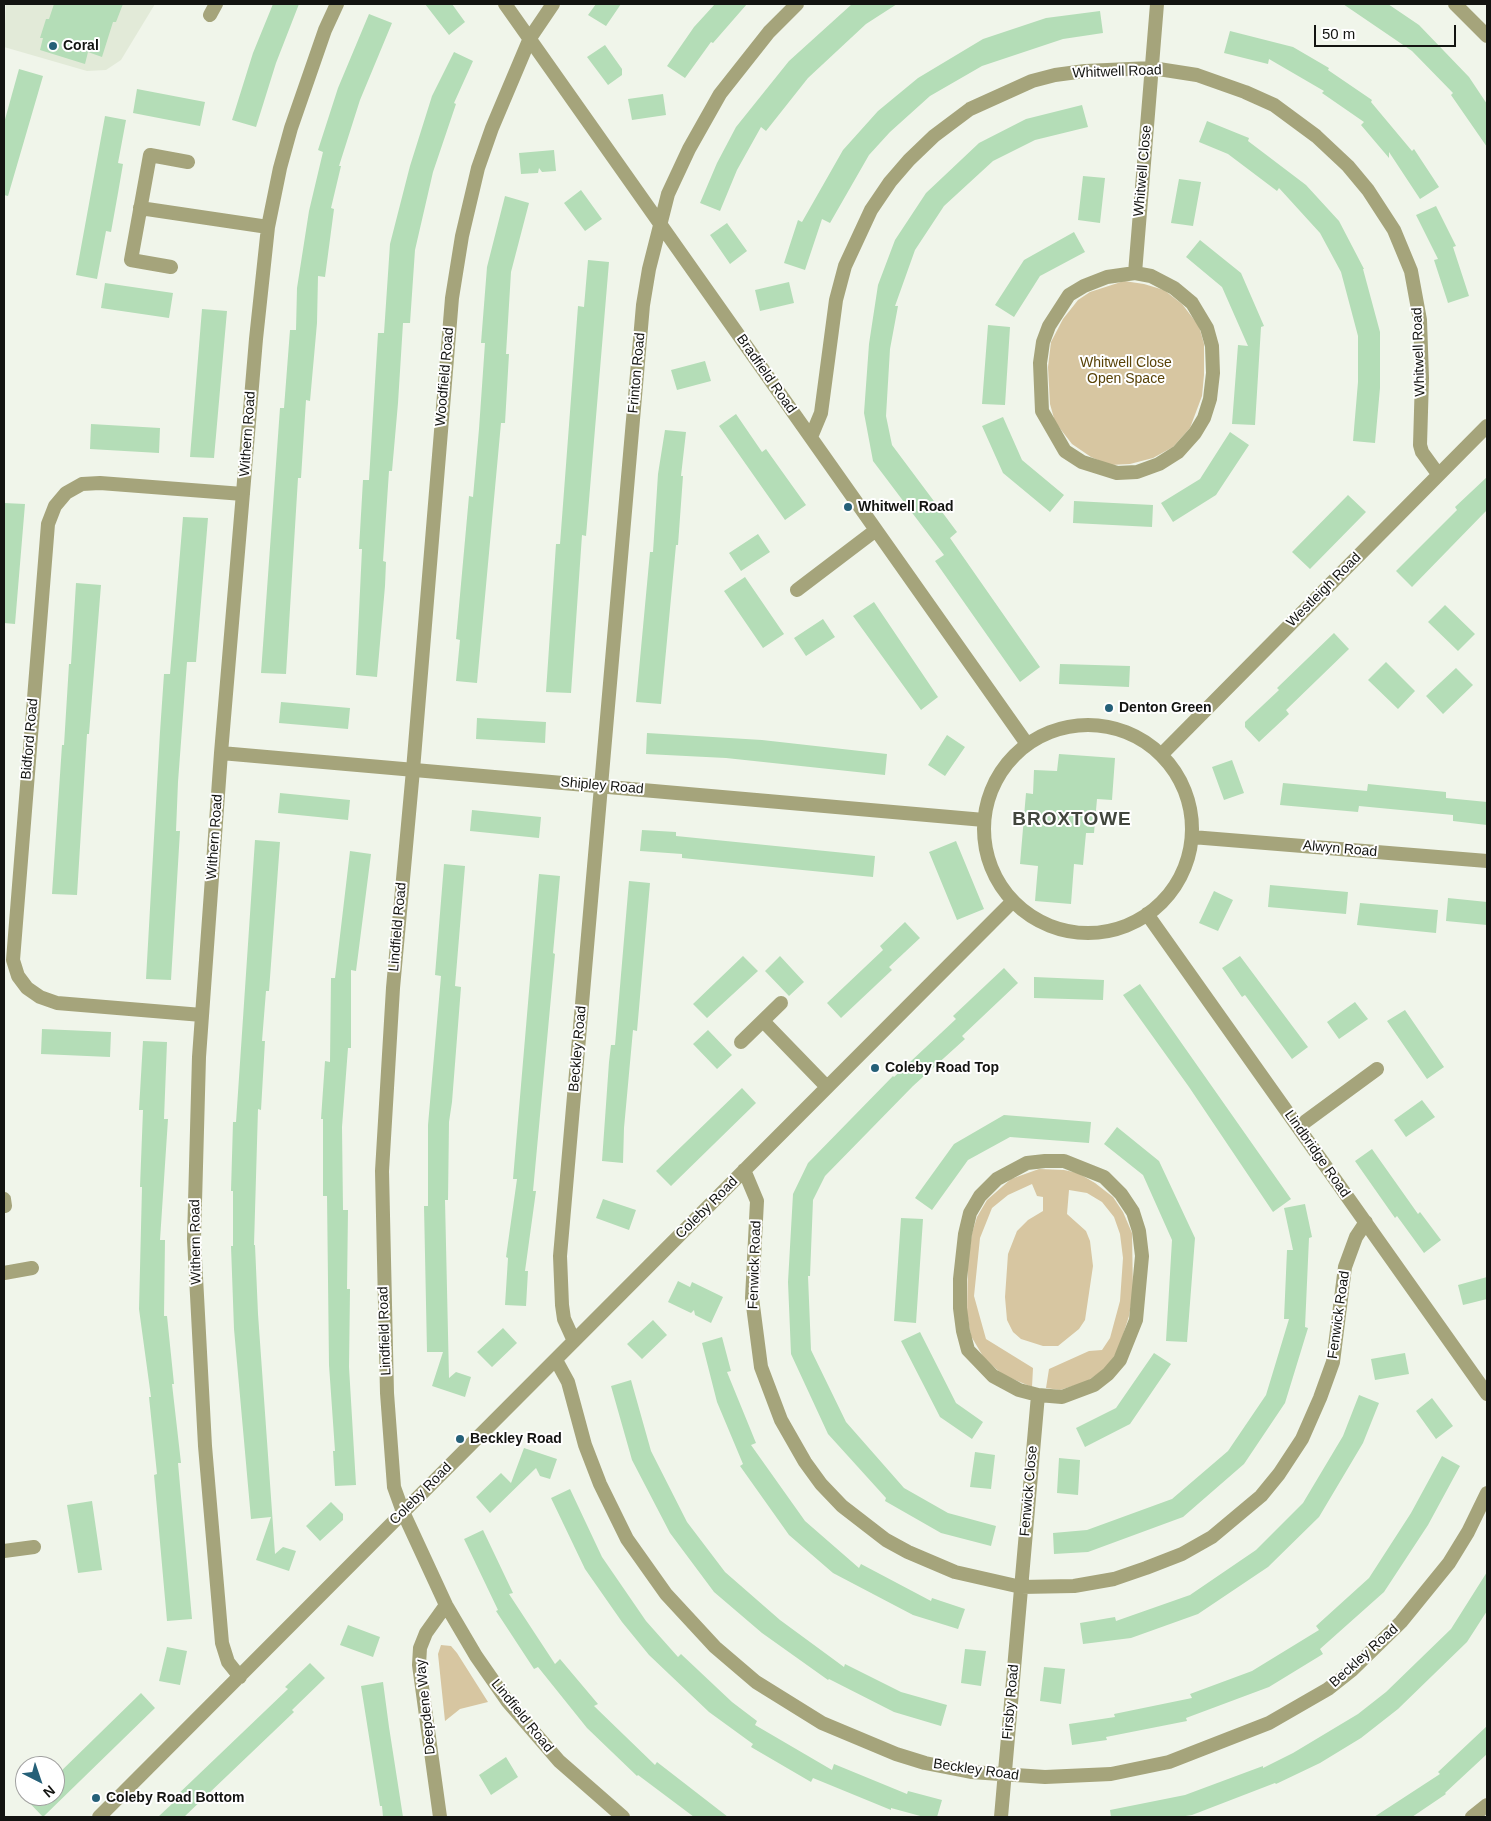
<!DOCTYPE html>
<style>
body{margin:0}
#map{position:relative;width:1491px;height:1821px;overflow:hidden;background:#f0f5ea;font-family:Helvetica,sans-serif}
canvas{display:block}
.frame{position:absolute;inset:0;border:5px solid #131411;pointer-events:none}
.north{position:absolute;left:15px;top:1756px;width:50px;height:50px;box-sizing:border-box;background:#fff;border:1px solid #a1a1a0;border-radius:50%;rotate:139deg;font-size:14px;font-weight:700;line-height:20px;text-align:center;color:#131411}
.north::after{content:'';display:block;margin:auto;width:18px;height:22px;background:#256078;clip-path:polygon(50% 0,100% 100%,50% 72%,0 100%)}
.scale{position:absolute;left:1314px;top:25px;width:142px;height:22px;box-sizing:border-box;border:2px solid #131411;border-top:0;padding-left:6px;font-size:15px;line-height:18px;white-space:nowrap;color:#131411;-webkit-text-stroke:4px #fff;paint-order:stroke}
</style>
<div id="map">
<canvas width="1491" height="1821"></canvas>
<div class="frame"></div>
<div class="north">N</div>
<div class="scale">50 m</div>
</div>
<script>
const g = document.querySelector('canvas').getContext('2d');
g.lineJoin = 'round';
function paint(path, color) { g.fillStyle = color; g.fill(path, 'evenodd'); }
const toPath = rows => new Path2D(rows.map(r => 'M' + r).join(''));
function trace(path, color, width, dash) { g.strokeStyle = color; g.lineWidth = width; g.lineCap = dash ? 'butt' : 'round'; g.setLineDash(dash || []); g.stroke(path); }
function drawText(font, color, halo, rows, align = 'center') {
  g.font = font + ' Helvetica,sans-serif'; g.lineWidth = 4; g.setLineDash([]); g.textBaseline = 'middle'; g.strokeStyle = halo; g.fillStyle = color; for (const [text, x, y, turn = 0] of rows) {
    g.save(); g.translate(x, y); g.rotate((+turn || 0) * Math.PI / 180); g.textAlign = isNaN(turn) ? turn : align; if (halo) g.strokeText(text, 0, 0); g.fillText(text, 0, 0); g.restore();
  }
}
const built = toPath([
 [6,4,155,4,121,60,106,70,87,71,4,47]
]);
const green = toPath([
 [1124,281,1144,284,1164,290,1182,304,1199,326,1204,344,1204,375,1202,396,1190,428,1173,447,1153,458,1130,464,1110,465,1091,457,1072,444,1055,422,1050,404,1048,367,1051,342,1063,319,1078,300,1090,292],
 [1039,1169,1064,1170,1078,1173,1095,1183,1113,1197,1123,1212,1132,1233,1133,1294,1129,1316,1118,1351,1106,1368,1086,1382,1060,1390,1046,1388,1049,1369,1089,1351,1102,1350,1110,1338,1120,1301,1123,1258,1120,1234,1114,1217,1102,1202,1087,1193,1069,1190,1067,1214,1086,1231,1090,1241,1093,1266,1085,1320,1079,1329,1058,1346,1043,1346,1021,1339,1013,1332,1007,1320,1005,1297,1008,1254,1017,1231,1028,1220,1043,1211,1043,1197,1037,1196,1032,1184,1008,1195,992,1208,980,1238,974,1296,986,1339,1033,1368,1032,1387,1003,1375,984,1358,971,1336,967,1313,968,1261,972,1233,977,1217,987,1200,1011,1179],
 [441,1645,451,1646,457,1653,488,1702,460,1709,445,1721,438,1654]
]);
const building = toPath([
 [54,4,123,4,116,22,113,22,102,57,88,52,85,64,40,50,43,38,40,38,46,19,49,19],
 [273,4,299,4,276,63,256,127,232,120,253,53],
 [425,4,452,4,465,22,449,35],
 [596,4,621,4,606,26,588,15],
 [715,4,747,4,713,43,711,42,685,78,667,66,694,27],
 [852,4,897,4,866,24,808,78,766,131,761,127,737,170,720,211,700,203,717,163,736,127,789,61],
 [1343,4,1388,4,1419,25,1469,77,1487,104,1487,147,1451,95,1453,93,1412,51],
 [1100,11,1103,33,1063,39,982,66,930,96,890,132,869,155,830,223,822,219,805,270,784,263,798,220,802,222,843,150,878,111,918,78,983,39,1046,18],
 [369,14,392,23,360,100,339,166,341,166,331,208,334,209,325,277,318,276,317,323,310,401,306,400,301,478,298,478,286,674,261,673,280,408,284,408,290,330,296,330,297,288,309,211,323,152,318,150,338,88],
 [1230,31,1293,47,1329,68,1328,70,1372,100,1371,102,1412,151,1414,149,1439,187,1420,199,1389,152,1389,158,1361,125,1364,122,1322,93,1324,91,1269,59,1268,64,1224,53],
 [605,45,622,69,622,75,608,85,587,57],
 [454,52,473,61,454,103,456,104,433,172,415,250,410,323,403,323,398,403,392,471,389,471,383,561,386,562,385,586,377,677,356,675,362,549,359,549,363,480,369,480,378,333,384,333,390,244,410,166,432,96],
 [19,69,43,76,8,196,4,195,4,123],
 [137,89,205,102,200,126,133,113],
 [663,94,666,115,632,120,628,99],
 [1082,105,1088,127,1035,140,993,161,944,206,915,250,895,306,898,306,890,349,886,416,892,445,957,532,950,538,1040,667,1020,682,935,561,944,555,873,461,864,413,869,344,878,285,895,240,926,193,979,143,1026,119],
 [105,116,126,120,118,163,123,164,118,193,111,232,106,231,97,279,76,275],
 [1207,121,1249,138,1248,141,1306,185,1339,221,1364,269,1363,269,1380,332,1380,388,1375,443,1353,441,1358,382,1358,336,1341,272,1320,233,1279,188,1277,191,1228,154,1199,142],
 [554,150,556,171,542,172,539,168,538,173,521,174,519,153],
 [1083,176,1105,178,1100,223,1078,220],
 [1179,179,1201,182,1193,226,1171,223],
 [581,190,602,219,585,231,564,203],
 [505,196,529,203,511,272,506,354,509,354,505,423,501,423,477,683,456,681,460,640,456,639,469,496,473,497,479,429,485,343,481,343,487,267],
 [1436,206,1456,246,1453,247,1469,296,1448,303,1434,260,1438,259,1416,215],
 [727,223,747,251,730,264,710,235],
 [1074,232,1085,252,1040,276,1014,317,995,305,1024,260],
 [1200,240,1241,273,1264,326,1261,327,1255,425,1232,424,1238,345,1248,346,1222,287,1186,257],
 [588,260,609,262,586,536,582,535,571,693,546,692,556,544,560,544,578,306,584,307],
 [789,282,794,303,760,311,755,290],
 [105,283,173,293,169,318,101,308],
 [202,309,227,311,214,458,190,457],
 [988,325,1010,327,1005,405,982,404],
 [705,361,711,381,677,390,671,370],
 [736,414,762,452,766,449,806,505,785,520,719,426],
 [1003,417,1022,460,1064,495,1050,512,1003,473,982,426],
 [91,424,160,428,159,453,90,449],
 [665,430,686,432,681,476,683,476,678,545,676,545,661,704,636,702,650,552,653,552,658,474],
 [1230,432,1249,445,1216,495,1173,522,1161,503,1200,479],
 [1487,477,1487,510,1412,587,1396,571,1457,510,1455,507],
 [1348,495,1366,512,1310,569,1292,552],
 [1074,501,1153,505,1152,527,1073,523],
 [4,503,25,504,15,624,4,623],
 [183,517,208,518,196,662,187,662,178,782,176,831,180,831,171,980,146,979,160,732,164,674,170,674],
 [758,534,770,552,741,571,729,553],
 [745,577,784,634,763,648,724,591],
 [76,583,101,585,89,734,87,734,77,895,52,894,62,745,64,745,69,664,71,664],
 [874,602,938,697,921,710,853,616],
 [1445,605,1475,634,1458,651,1428,622],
 [823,619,835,637,806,656,794,638],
 [1334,633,1349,649,1286,710,1289,714,1259,742,1245,727,1245,722,1279,690,1277,688],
 [1386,662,1415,691,1398,709,1368,680],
 [1060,664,1130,666,1129,687,1059,684],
 [1456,668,1473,685,1443,714,1426,696],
 [281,702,350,708,348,729,279,723],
 [477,718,546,722,545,743,476,739],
 [647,733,762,740,887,754,885,775,726,758,646,754],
 [947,735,965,747,945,776,928,765],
 [1059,754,1115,758,1112,800,1097,799,1094,833,1086,833,1083,865,1074,864,1071,904,1035,901,1038,866,1020,864,1026,793,1033,794,1034,770,1057,771],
 [1232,760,1244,793,1224,800,1212,767],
 [1283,783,1367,791,1368,784,1446,792,1446,798,1487,802,1487,825,1453,821,1453,815,1359,806,1358,812,1280,805],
 [280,793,350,800,348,820,278,813],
 [472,810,541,817,539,838,470,831],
 [642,830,676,832,676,836,875,856,873,877,682,858,682,854,640,851],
 [255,840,280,842,269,991,266,991,262,1041,265,1041,261,1110,258,1109,254,1245,255,1245,258,1314,275,1554,283,1547,296,1551,289,1571,256,1560,271,1517,251,1519,234,1329,231,1246,233,1246,233,1191,231,1191,233,1122,236,1122],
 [956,841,984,909,957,920,929,852],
 [350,851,371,854,356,971,351,970,351,1048,348,1048,342,1127,343,1210,348,1210,347,1289,350,1289,349,1367,356,1485,335,1486,333,1451,335,1451,329,1365,327,1196,323,1196,323,1119,321,1119,325,1061,330,1062,331,978,335,978],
 [444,864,465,866,455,986,461,987,452,1102,449,1122,448,1200,445,1200,449,1378,456,1372,471,1377,465,1397,432,1386,443,1352,427,1352,424,1206,428,1206,428,1125,441,976,435,975],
 [539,874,560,876,553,953,555,954,533,1191,536,1191,525,1271,528,1271,526,1306,505,1305,508,1258,506,1257,517,1179,513,1179],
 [629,881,650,883,637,1031,633,1030,624,1128,623,1163,602,1161,609,1062,611,1045,615,1045],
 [1270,885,1348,892,1346,914,1268,907],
 [1214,891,1233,900,1218,931,1199,923],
 [1448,898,1487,902,1487,925,1446,921],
 [1360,903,1438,910,1436,933,1357,925],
 [905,922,920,938,889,967,892,970,841,1018,827,1003,883,950,880,946],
 [743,956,758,971,707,1018,693,1004],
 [780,956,804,982,789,996,765,971],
 [1240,956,1308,1047,1292,1059,1245,995,1242,997,1222,968],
 [1004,968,1018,983,962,1036,965,1039,913,1086,825,1176,813,1200,810,1276,808,1276,811,1350,846,1422,904,1488,948,1513,996,1526,991,1546,941,1533,885,1501,886,1498,828,1434,791,1354,788,1282,793,1194,808,1163,893,1076,894,1077,956,1019,953,1016],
 [1034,977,1104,980,1103,1000,1034,998],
 [1140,984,1291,1199,1273,1212,1189,1087,1123,995],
 [1355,1002,1368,1019,1339,1039,1327,1022],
 [1405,1010,1444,1067,1427,1079,1387,1021],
 [42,1029,111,1032,110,1057,41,1054],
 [708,1030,732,1055,717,1069,693,1044],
 [143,1041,167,1042,164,1119,168,1119,160,1240,165,1240,164,1316,167,1316,174,1384,172,1384,181,1463,178,1463,192,1619,167,1621,154,1475,157,1474,149,1397,151,1397,139,1309,142,1187,140,1187,143,1110,139,1110],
 [742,1088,756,1103,671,1186,656,1171],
 [1422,1100,1435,1117,1406,1137,1394,1120],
 [1004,1115,1091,1122,1089,1143,1010,1137,968,1160,932,1210,915,1198,954,1144],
 [1117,1127,1159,1161,1195,1238,1187,1342,1166,1341,1172,1240,1143,1175,1104,1144],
 [1372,1149,1418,1214,1420,1212,1441,1240,1424,1253,1397,1216,1395,1218,1355,1161],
 [603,1199,636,1210,629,1230,596,1218],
 [1305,1204,1312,1237,1309,1238,1305,1327,1308,1328,1285,1403,1244,1464,1183,1517,1088,1552,1054,1554,1053,1533,1087,1530,1172,1499,1228,1451,1266,1395,1273,1372,1289,1319,1284,1319,1287,1250,1293,1250,1284,1208],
 [901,1218,923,1219,916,1323,894,1321],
 [1487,1277,1487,1299,1463,1305,1458,1285],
 [678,1281,690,1287,692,1282,723,1297,711,1323,695,1315,694,1310,691,1313,668,1302],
 [653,1320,667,1335,642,1359,627,1344],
 [503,1328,517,1343,492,1367,477,1352],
 [920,1332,956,1403,983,1422,972,1439,940,1417,901,1341],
 [722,1337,731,1371,727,1372,756,1443,751,1445,805,1521,859,1568,861,1564,931,1601,932,1598,965,1609,958,1629,913,1615,833,1573,789,1535,740,1466,743,1464,717,1402,702,1343],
 [1154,1353,1171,1364,1130,1424,1085,1447,1076,1428,1116,1408],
 [1405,1353,1409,1374,1375,1380,1371,1359],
 [631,1380,651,1451,687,1522,725,1572,780,1620,844,1667,845,1664,901,1692,947,1705,941,1726,894,1712,829,1679,828,1680,762,1633,714,1592,670,1533,632,1460,611,1386],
 [1359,1395,1379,1403,1363,1443,1319,1517,1268,1567,1198,1614,1131,1638,1083,1644,1080,1623,1115,1617,1116,1621,1190,1595,1256,1550,1303,1503,1343,1436],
 [1432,1398,1453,1426,1436,1439,1416,1411],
 [524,1448,557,1459,550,1479,540,1476,536,1468,490,1513,476,1497,501,1473,511,1483],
 [975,1452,995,1455,991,1489,970,1487],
 [1442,1456,1460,1466,1428,1525,1384,1592,1320,1649,1323,1654,1269,1687,1186,1718,1187,1721,1106,1737,1107,1740,1072,1745,1069,1724,1115,1717,1114,1714,1192,1698,1190,1694,1252,1671,1319,1630,1316,1626,1369,1578,1411,1513],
 [1059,1458,1080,1460,1078,1495,1057,1493],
 [570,1489,602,1557,646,1621,678,1657,681,1654,732,1702,757,1721,755,1725,832,1770,834,1764,907,1794,908,1791,942,1800,937,1817,924,1817,891,1808,891,1810,813,1778,811,1782,751,1747,753,1744,709,1712,649,1655,622,1622,585,1569,551,1498],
 [92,1501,102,1570,78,1573,67,1505],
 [331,1502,343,1514,343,1520,320,1541,306,1526],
 [483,1530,513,1593,509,1594,555,1664,560,1659,598,1704,594,1706,655,1765,657,1762,728,1817,694,1817,638,1775,637,1776,587,1728,538,1667,534,1669,496,1611,498,1610,464,1539],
 [1487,1572,1487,1611,1467,1642,1398,1709,1361,1738,1320,1763,1276,1784,1275,1783,1192,1815,1179,1817,1111,1817,1110,1810,1185,1795,1263,1766,1263,1768,1293,1753,1358,1714,1386,1692,1451,1629],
 [348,1625,380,1637,373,1657,340,1645],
 [167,1647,187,1651,180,1685,159,1681],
 [965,1649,986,1651,981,1686,961,1683],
 [310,1663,325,1678,292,1710,294,1712,184,1817,158,1817,175,1801,173,1799,288,1689,285,1687],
 [1044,1667,1065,1669,1061,1704,1040,1701],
 [383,1682,389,1727,403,1817,383,1817,382,1806,380,1806,361,1686],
 [141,1693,155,1708,43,1817,23,1796,55,1796,55,1777],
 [1487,1726,1487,1754,1445,1793,1446,1794,1412,1817,1374,1817,1440,1774,1438,1772],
 [506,1757,518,1777,491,1795,479,1775]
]);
const minor = toPath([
 [505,4,1027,744],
 [553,4,530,38,492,128,478,168,462,236,452,298,413,770,393,988,382,1171,387,1393,394,1487,403,1512,446,1605,476,1656,508,1702,559,1761,623,1817],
 [1455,4,1487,36],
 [210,15,216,4],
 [140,208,268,227],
 [171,267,131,260,150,155,188,162],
 [1135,273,1151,276,1174,288,1192,303,1207,328,1212,346,1213,373,1210,399,1204,418,1195,433,1178,452,1159,464,1137,472,1117,473,1082,462,1065,451,1042,411,1040,363,1043,342,1049,326,1069,295,1084,286,1107,277,1135,273],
 [1135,273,1157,4],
 [811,437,821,413,836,300,845,266,871,210,890,182,909,160,934,136,970,109,1032,81,1055,75,1085,71,1152,68,1197,75,1245,92,1274,105,1316,136,1348,166,1368,190,1394,230,1411,271,1420,320,1422,378,1420,445,1422,452,1438,474],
 [797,590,876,530],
 '984 829a104 104 0 1 1 208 0a104 104 0 1 1-208 0Z',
 [221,753,984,820],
 [1162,754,1487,426],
 [1192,837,1487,861],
 [1147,914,1487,1394],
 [202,1015,57,1003,40,997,27,988,18,976,13,960,48,524,55,506,66,493,82,484,100,483,243,494],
 [763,1021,827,1087],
 [741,1042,781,1003],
 [1298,1127,1377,1069],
 [1045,1161,1064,1161,1104,1177,1121,1194,1133,1212,1139,1231,1142,1256,1136,1320,1120,1360,1108,1374,1094,1385,1062,1397,1038,1395,1019,1390,993,1376,968,1350,963,1331,960,1308,960,1279,965,1234,970,1213,980,1196,997,1179,1027,1163,1045,1161],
 [744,1170,757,1201,752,1298,761,1367,781,1420,805,1462,821,1484,842,1506,886,1540,908,1552,955,1572,1021,1587,1074,1586,1114,1579,1146,1568,1182,1554,1212,1537,1261,1496,1279,1474,1302,1439,1320,1398,1333,1362,1345,1267,1356,1237,1366,1222],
 [4,1199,5,1206],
 [4,1273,32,1268],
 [574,1341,564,1319,562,1305,560,1256,643,305,649,269,668,194,689,149,720,94,769,32,797,4],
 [556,1360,568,1382,585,1445,600,1484,627,1539,666,1594,715,1647,756,1682,822,1723,896,1754,925,1763,971,1772,1045,1777,1111,1774,1169,1762,1269,1723,1328,1689,1352,1670,1401,1622,1449,1563,1468,1532,1487,1493],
 [4,1551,34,1547],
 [240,1677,228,1662,222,1643,205,1446,194,1239,199,1057,221,753,256,339,268,227,280,168,291,128,325,30,337,4],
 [99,1817,1013,901],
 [440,1817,419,1665,420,1648,426,1633,446,1605],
 [1001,1817,1038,1395],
 [1472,1817,1487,1805]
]);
const markers = [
 [53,46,5,"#256078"],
 [848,507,5,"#256078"],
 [1109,708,5,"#256078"],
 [875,1068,5,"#256078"],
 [460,1439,5,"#256078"],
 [96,1798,5,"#256078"]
];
const poiNames = [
 ["Coral",63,46],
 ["Whitwell Road",858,507],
 ["Denton Green",1119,708],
 ["Coleby Road Top",885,1068],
 ["Beckley Road",470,1439],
 ["Coleby Road Bottom",106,1798]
];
const streetNames = [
 ["Whitwell Road",1117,72,-2],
 ["Whitwell Close",1143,171,-85],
 ["Whitwell Road",1419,352,-92],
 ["Frinton Road",637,373,-85],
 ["Bradfield Road",766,374,55],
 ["Woodfield Road",445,377,-85],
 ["Withern Road",248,434,-86],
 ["Westleigh Road",1324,590,-45],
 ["Bidford Road",30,739,-85],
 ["Shipley Road",602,786,5],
 ["Withern Road",215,837,-86],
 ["Alwyn Road",1340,849,5],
 ["Lindfield Road",398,927,-85],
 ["Beckley Road",578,1049,-85],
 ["Lindbridge Road",1317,1154,55],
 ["Coleby Road",707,1208,-45],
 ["Withern Road",196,1242,-91],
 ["Fenwick Road",755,1265,-88],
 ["Fenwick Road",1339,1315,-82],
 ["Lindfield Road",385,1331,-92],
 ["Fenwick Close",1029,1491,-85],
 ["Coleby Road",421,1494,-45],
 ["Beckley Road",1364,1656,-42],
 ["Firsby Road",1011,1702,-85],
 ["Deepdene Way",426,1707,-96],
 ["Lindfield Road",522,1716,51],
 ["Beckley Road",976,1770,8]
];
const parkNames = [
 ["Whitwell Close",1126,363],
 ["Open Space",1126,379]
];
const districtNames = [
 ["BROXTOWE",1072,820]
];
paint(built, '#e2ead8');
paint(green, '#d7c6a1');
paint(building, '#b4ddb7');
trace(minor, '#a5a47b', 14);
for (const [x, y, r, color] of markers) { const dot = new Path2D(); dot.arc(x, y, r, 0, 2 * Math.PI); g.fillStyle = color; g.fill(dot); trace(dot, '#fff', 2); }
drawText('bold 14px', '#131411', '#fff', poiNames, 'left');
drawText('14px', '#131411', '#fff', streetNames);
drawText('14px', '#594307', '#fff', parkNames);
g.letterSpacing = '1px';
drawText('bold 19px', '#42463d', '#fff', districtNames);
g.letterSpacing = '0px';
</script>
